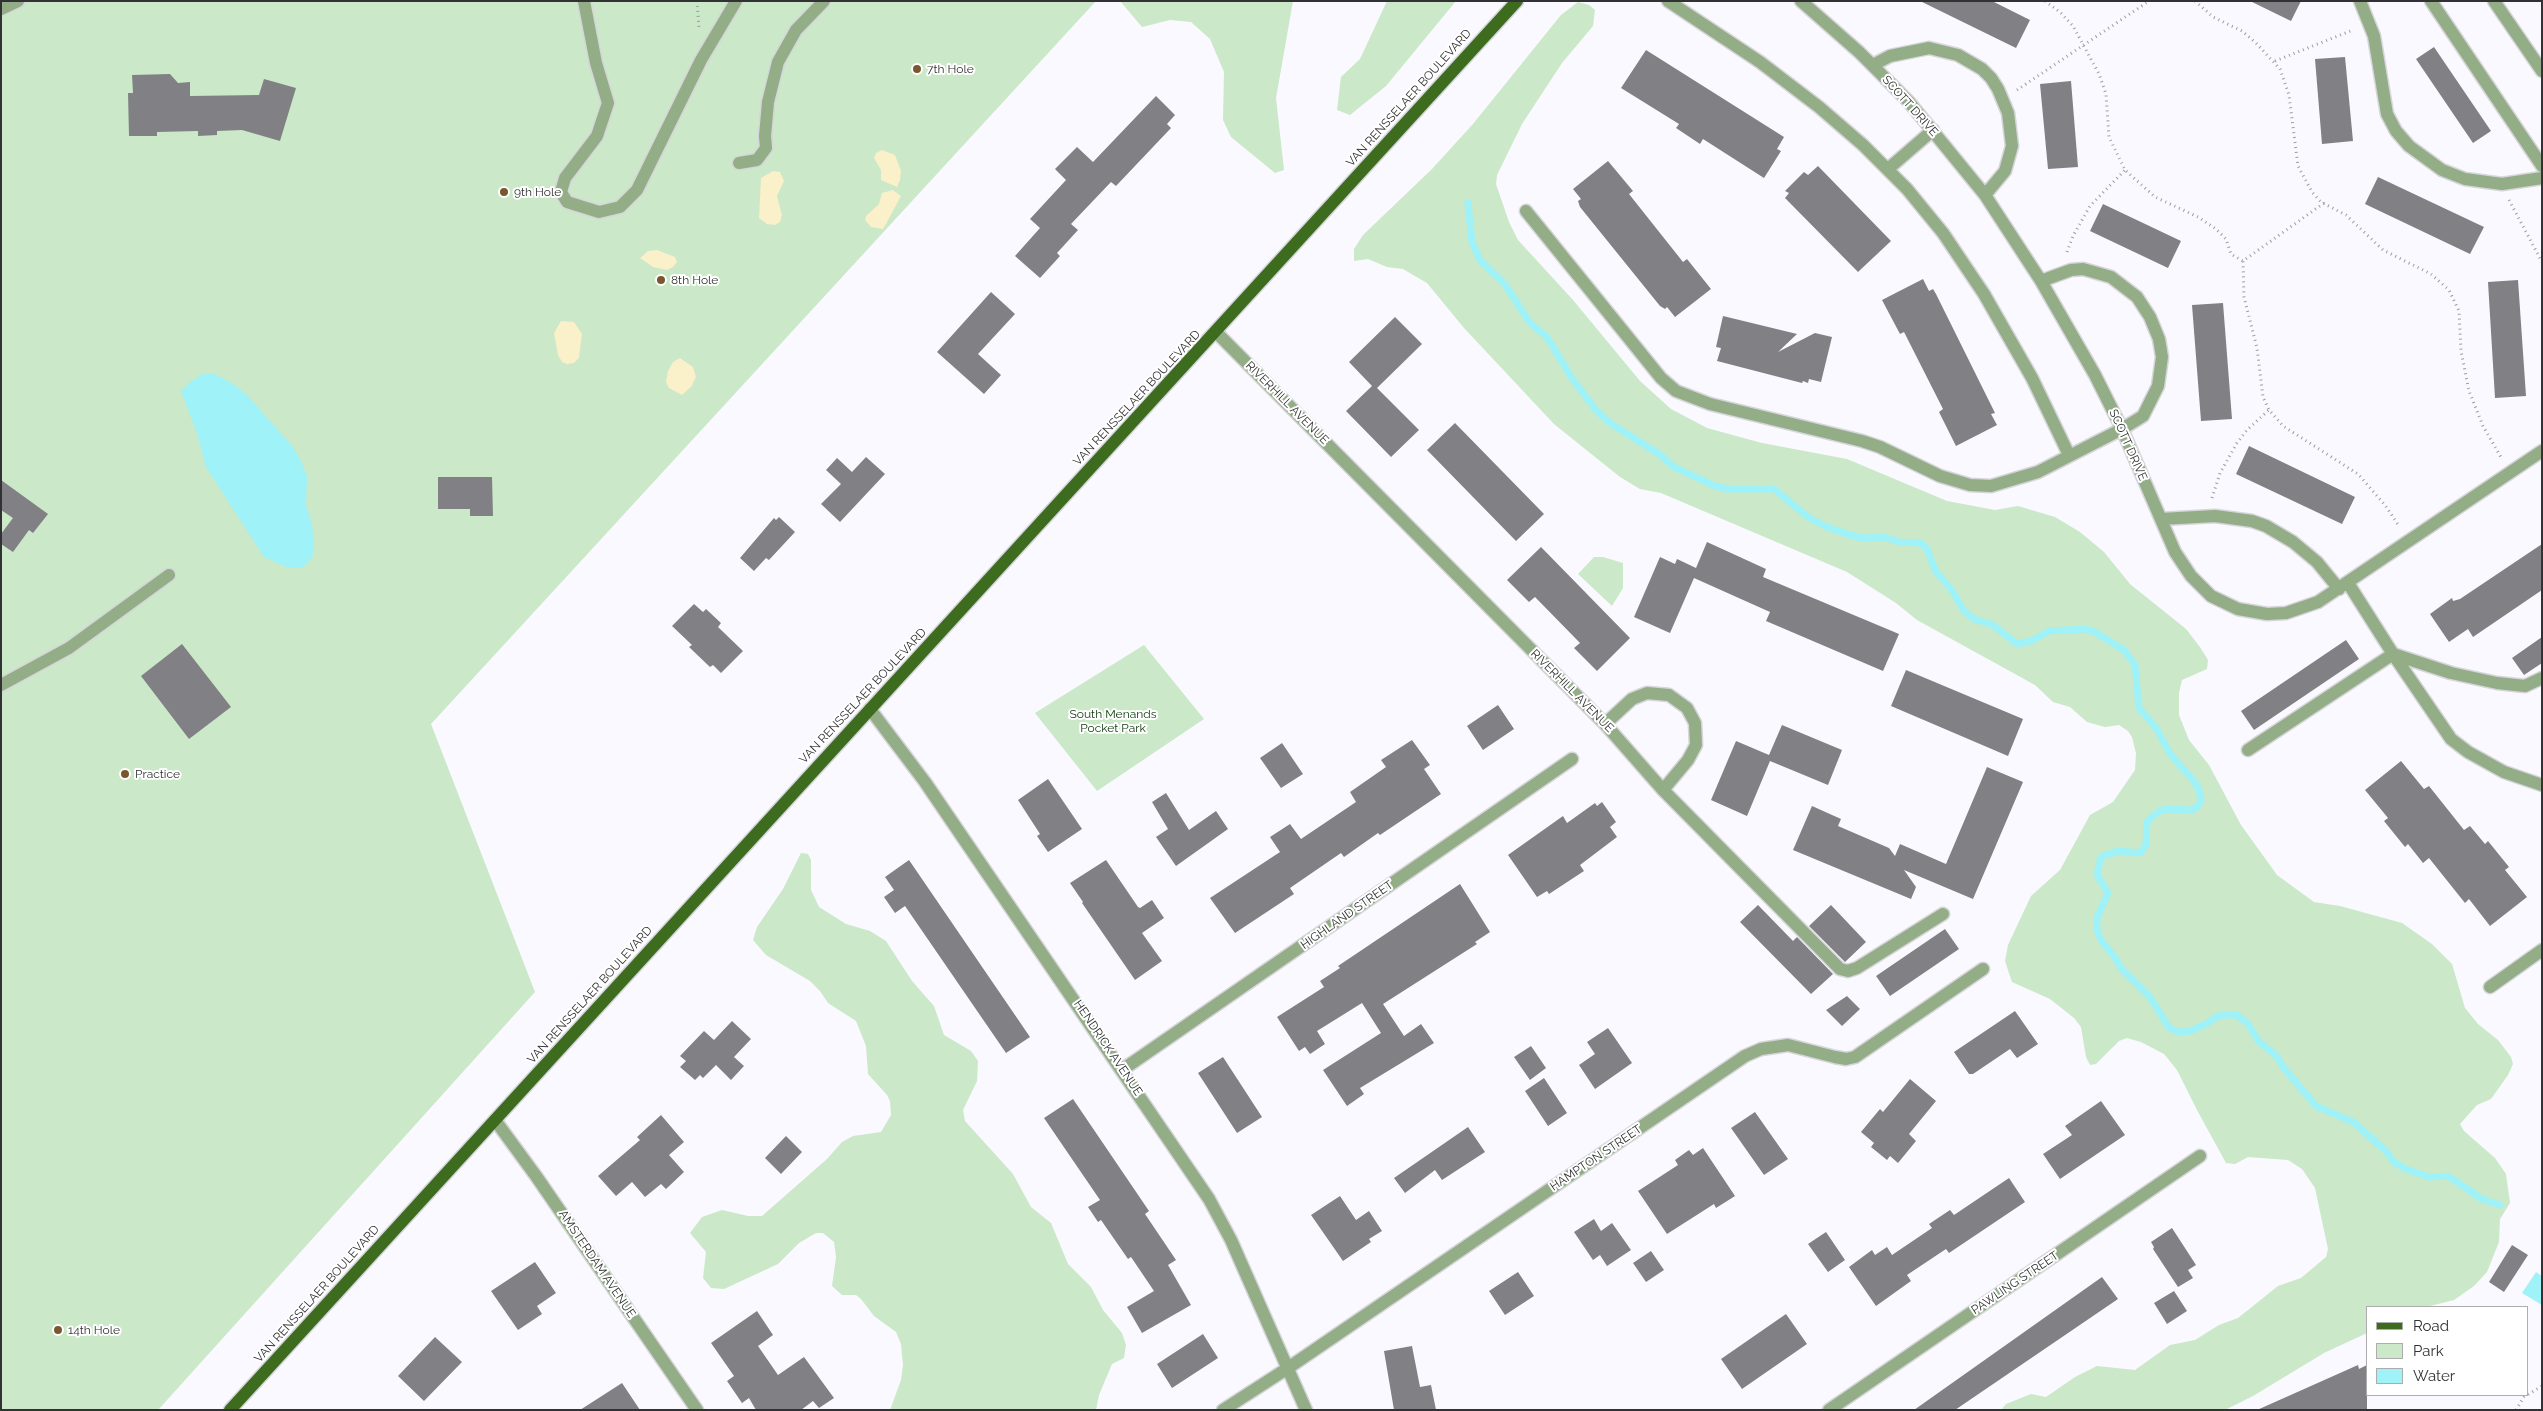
<!DOCTYPE html>
<style>
body{margin:0}
#map{position:relative;width:2543px;height:1411px;overflow:hidden;background:#f9f9ff;font-family:Raleway,sans-serif}
canvas{display:block}
.frame{position:absolute;inset:0;border:2px solid #323234;pointer-events:none}
.legend{position:absolute;left:2366px;top:1306px;width:162px;height:90px;box-sizing:border-box;background:#fff;border:1px solid #adadae;margin:0;padding:6px 9px;list-style:none;font-size:15px;color:#323234}
.legend li{display:flex;align-items:center;gap:10px;height:25px}
.legend b{width:25px;border:1px solid #adadae}
</style>
<div id="map">
<canvas width="2543" height="1411"></canvas>
<div class="frame"></div>
<ul class="legend">
<li><b style="height:6px;background:#3d6c1f"></b>Road</li>
<li><b style="height:14px;background:#cbe8c8"></b>Park</li>
<li><b style="height:14px;background:#9ff2f7"></b>Water</li>
</ul>
</div>
<script>
const g = document.querySelector('canvas').getContext('2d');
g.lineJoin = 'round';
function paint(path, color) { g.fillStyle = color; g.fill(path, 'evenodd'); }
const toPath = rows => new Path2D(rows.map(r => 'M' + r).join(''));
function trace(path, color, width, dash) { g.strokeStyle = color; g.lineWidth = width; g.lineCap = dash ? 'butt' : 'round'; g.setLineDash(dash || []); g.stroke(path); }
function drawText(font, color, halo, rows, align = 'center') {
  g.font = font + ' Raleway,sans-serif'; g.lineWidth = 4; g.setLineDash([]); g.textBaseline = 'middle'; g.strokeStyle = halo; g.fillStyle = color; for (const [text, x, y, turn = 0] of rows) {
    g.save(); g.translate(x, y); g.rotate((+turn || 0) * Math.PI / 180); g.textAlign = isNaN(turn) ? turn : align; if (halo) g.strokeText(text, 0, 0); g.fillText(text, 0, 0); g.restore();
  }
}
const green = toPath([
 [1,1,1096,1,431,724,535,992,158,1410,1,1410],
 [1120,1,1293,1,1276,98,1284,170,1275,173,1231,137,1223,120,1224,72,1210,39,1191,22,1170,20,1142,27],
 [1387,1,1456,1,1386,86,1350,115,1337,110,1341,77,1360,59],
 [1578,2,1589,5,1595,10,1593,26,1562,63,1522,124,1497,175,1496,184,1509,222,1518,240,1573,300,1640,381,1671,409,1707,428,1762,443,1847,459,1947,501,1995,510,2018,506,2055,517,2080,532,2104,552,2130,584,2186,629,2200,647,2208,660,2207,669,2182,680,2179,693,2179,715,2189,740,2209,765,2241,825,2277,875,2314,902,2340,906,2402,923,2432,944,2452,964,2465,1008,2478,1024,2498,1040,2511,1057,2513,1064,2508,1075,2491,1099,2477,1105,2460,1124,2464,1131,2495,1158,2506,1174,2510,1203,2500,1219,2499,1242,2487,1272,2474,1286,2454,1300,2426,1307,2367,1307,2367,1333,2324,1353,2253,1396,2225,1410,2001,1410,2006,1404,2031,1394,2046,1397,2075,1377,2097,1366,2135,1370,2170,1345,2195,1340,2219,1325,2238,1318,2278,1286,2301,1278,2326,1257,2328,1249,2315,1188,2302,1169,2288,1160,2248,1157,2235,1164,2226,1163,2197,1110,2177,1070,2164,1054,2141,1042,2127,1038,2119,1041,2096,1064,2090,1065,2086,1057,2081,1027,2074,1018,2050,999,2012,982,2005,961,2008,945,2031,896,2060,870,2090,815,2113,802,2135,770,2136,753,2132,737,2128,731,2119,725,2105,727,2087,722,2070,707,2053,702,2035,685,1917,620,1896,603,1847,572,1661,493,1640,489,1620,477,1554,424,1464,328,1427,283,1403,269,1387,267,1368,259,1354,261,1354,249,1363,235,1432,169,1473,124,1561,15],
 [1594,557,1603,557,1623,563,1623,588,1612,606,1578,574],
 [1144,645,1204,719,1097,791,1035,713],
 [801,853,808,854,811,860,811,890,819,907,846,924,870,931,886,941,912,981,934,1006,944,1035,971,1051,978,1061,977,1081,963,1110,965,1121,1013,1174,1031,1207,1051,1223,1068,1264,1091,1287,1103,1310,1122,1333,1126,1345,1124,1358,1112,1364,1099,1395,1096,1410,890,1410,901,1380,903,1365,901,1344,896,1332,874,1316,861,1299,856,1295,842,1295,832,1286,836,1257,834,1242,823,1233,816,1233,799,1243,778,1264,724,1289,711,1288,703,1278,706,1252,690,1233,702,1217,722,1210,748,1216,762,1216,827,1159,842,1142,853,1136,881,1132,891,1115,890,1101,887,1095,868,1074,866,1046,856,1021,828,1003,820,991,810,981,766,955,753,940,757,927,783,889]
]);
const sand = toPath([
 [882,150,895,155,901,171,900,180,897,187,881,180,881,170,874,158,876,153],
 [773,171,780,172,784,181,777,196,782,215,780,222,775,225,767,224,759,218,761,178],
 [893,190,901,196,886,224,883,229,871,227,865,220,866,216,879,204,882,193],
 [657,250,675,257,677,262,673,267,667,270,653,267,640,258,648,251],
 [561,321,574,322,582,334,579,358,574,363,567,364,562,362,558,355,554,333],
 [680,358,693,367,696,377,691,387,682,395,669,388,666,382,668,371,673,362]
]);
const water = toPath([
 [212,373,232,383,247,395,293,447,301,461,307,476,306,505,312,524,314,547,312,558,303,567,289,568,264,557,206,467,197,433,181,391,193,380,203,374],
 [2536,1272,2542,1276,2542,1305,2522,1293]
]);
const stream = toPath([
 [1468,203,1472,242,1480,260,1504,283,1530,323,1547,337,1571,377,1595,409,1610,423,1659,454,1674,467,1715,486,1727,489,1774,489,1808,517,1827,527,1847,534,1862,538,1884,537,1900,542,1921,543,1927,549,1936,572,1951,589,1964,611,1974,619,1993,625,2017,644,2031,641,2049,631,2086,629,2093,631,2124,650,2135,665,2139,708,2157,729,2170,754,2194,781,2199,790,2201,800,2198,806,2192,810,2165,809,2158,812,2147,822,2146,845,2140,853,2117,851,2101,857,2097,875,2108,893,2097,918,2097,930,2102,942,2114,956,2121,968,2150,997,2169,1028,2179,1032,2190,1031,2206,1024,2220,1015,2237,1015,2248,1024,2259,1042,2276,1055,2283,1067,2316,1106,2353,1122,2385,1150,2394,1162,2406,1169,2429,1177,2448,1176,2482,1199,2500,1205]
]);
const building = toPath([
 [1920,1,1992,1,2030,20,2016,48],
 [2250,1,2301,1,2291,21],
 [2434,47,2491,131,2473,143,2416,59],
 [1646,50,1784,137,1777,149,1781,151,1764,178,1703,139,1700,144,1676,128,1679,124,1621,88],
 [2345,57,2353,141,2322,144,2315,59],
 [170,74,178,83,190,82,190,96,259,95,264,79,296,88,280,141,242,130,217,131,217,135,198,136,198,131,157,132,157,136,129,136,128,93,133,93,132,75],
 [2071,81,2078,167,2048,169,2040,84],
 [1156,96,1175,115,1167,124,1171,128,1116,186,1111,182,1071,224,1078,230,1057,253,1060,256,1040,278,1015,256,1040,228,1030,219,1066,180,1055,169,1077,147,1093,162],
 [1608,161,1633,191,1629,194,1683,262,1687,259,1711,289,1675,317,1667,307,1665,309,1660,306,1580,207,1578,201,1581,199,1573,189],
 [1818,166,1891,241,1858,272,1785,198,1789,193,1785,191,1804,172,1808,175],
 [2378,177,2484,227,2470,254,2365,204],
 [2103,204,2181,241,2168,268,2090,231],
 [1923,279,1929,291,1933,289,1936,294,1995,413,1991,414,1997,425,1956,446,1939,412,1943,409,1904,332,1900,334,1882,300],
 [2518,280,2526,396,2495,398,2488,282],
 [991,292,1015,314,978,354,1001,375,984,394,937,352],
 [2223,303,2232,419,2201,421,2192,305],
 [1723,316,1797,334,1778,352,1815,333,1832,337,1821,382,1809,379,1808,383,1803,381,1802,383,1717,361,1721,348,1716,347],
 [1395,317,1422,344,1377,388,1419,430,1391,457,1346,411,1372,386,1349,362],
 [1455,423,1544,514,1516,541,1427,450],
 [2249,446,2355,497,2342,524,2236,474],
 [866,457,885,474,840,522,821,504,841,484,826,470,837,458,852,472],
 [438,477,492,477,493,516,470,516,470,509,438,509],
 [1,480,48,514,33,533,29,530,13,552,1,544,1,534,13,518,1,510],
 [779,517,795,532,769,560,766,558,754,571,740,558,774,518,776,520],
 [1707,542,1766,569,1763,577,1899,634,1883,671,1766,621,1770,612,1694,578,1670,633,1634,617,1660,557,1675,564,1677,559,1696,568],
 [2542,544,2542,590,2473,637,2468,629,2449,642,2430,614,2452,598,2453,601,2460,599],
 [1541,547,1630,638,1597,671,1574,648,1580,643,1535,597,1529,602,1507,580],
 [694,604,703,612,706,609,721,623,718,627,743,651,721,673,713,665,710,667,689,647,692,645,672,626],
 [2542,637,2542,663,2524,675,2512,658],
 [2346,640,2359,659,2254,730,2241,711],
 [182,644,231,707,189,739,141,676],
 [1906,670,2023,719,2008,756,1891,706],
 [1498,705,1514,729,1483,750,1467,726],
 [1782,725,1842,750,1828,785,1770,761,1747,816,1711,800,1736,741,1769,755],
 [1412,740,1430,765,1424,769,1441,794,1380,835,1378,833,1344,857,1341,853,1290,888,1294,894,1235,933,1210,898,1280,852,1270,837,1290,824,1301,839,1356,802,1350,792,1386,767,1381,760],
 [1282,743,1303,774,1281,788,1260,758],
 [2401,761,2424,789,2429,786,2464,830,2470,826,2485,844,2488,841,2509,867,2505,870,2527,897,2490,926,2469,899,2465,903,2429,858,2423,863,2408,844,2405,847,2384,821,2388,818,2365,790],
 [1987,767,2023,782,1973,899,1904,870,1916,887,1911,899,1793,850,1812,806,1841,819,1838,826,1889,848,1895,856,1900,844,1946,864],
 [1048,779,1082,829,1048,852,1037,836,1040,834,1018,800],
 [1166,793,1189,830,1216,811,1228,829,1176,866,1156,837,1168,829,1152,802],
 [1602,802,1616,822,1610,827,1617,837,1580,865,1584,871,1549,894,1547,891,1537,897,1508,855,1563,816,1567,823,1595,803,1597,806],
 [909,860,1030,1037,1006,1053,905,906,895,913,884,897,894,890,885,877],
 [1106,860,1138,907,1140,908,1152,900,1164,918,1142,933,1162,961,1135,980,1082,903,1083,902,1070,883],
 [1460,884,1490,932,1475,942,1477,944,1383,1004,1404,1036,1421,1024,1434,1043,1360,1088,1364,1094,1347,1106,1323,1070,1381,1033,1362,1003,1317,1031,1325,1044,1310,1054,1305,1047,1299,1051,1277,1017,1324,987,1320,981,1340,968,1338,966],
 [1758,905,1793,941,1797,937,1833,974,1811,994,1740,922],
 [1831,905,1866,942,1845,962,1809,926],
 [1945,929,1959,949,1890,996,1876,976],
 [1847,996,1860,1009,1842,1026,1826,1010],
 [2015,1011,2038,1044,2017,1058,2010,1049,1973,1074,1969,1074,1954,1052],
 [732,1021,751,1039,734,1057,744,1066,731,1080,716,1065,703,1078,700,1075,695,1080,680,1067,686,1061,680,1056,704,1031,714,1040],
 [1608,1028,1632,1063,1595,1089,1579,1065,1595,1054,1587,1042],
 [1531,1046,1546,1068,1530,1080,1514,1057],
 [1223,1057,1262,1117,1237,1133,1198,1073],
 [1544,1078,1567,1113,1548,1126,1525,1091],
 [1910,1079,1936,1101,1909,1134,1916,1141,1898,1163,1890,1156,1887,1160,1871,1147,1874,1143,1861,1132,1880,1109,1883,1112],
 [1073,1099,1149,1211,1145,1214,1176,1260,1168,1265,1191,1305,1142,1333,1127,1307,1154,1291,1131,1257,1128,1259,1101,1220,1098,1222,1088,1207,1100,1200,1044,1118],
 [2101,1101,2125,1135,2060,1179,2043,1154,2072,1135,2065,1126],
 [1755,1112,1788,1159,1764,1175,1731,1128],
 [661,1115,684,1142,669,1155,684,1172,666,1189,661,1184,645,1197,632,1182,616,1196,598,1176,640,1140,637,1137],
 [1468,1127,1485,1152,1442,1180,1435,1170,1405,1193,1394,1178],
 [786,1136,802,1152,781,1174,765,1158],
 [1703,1148,1735,1196,1716,1208,1714,1204,1667,1234,1638,1191,1678,1165,1675,1160,1689,1150,1693,1155],
 [2009,1178,2025,1202,1949,1253,1946,1249,1907,1275,1911,1281,1876,1306,1849,1267,1872,1250,1875,1255,1887,1247,1892,1255,1932,1228,1929,1224,1950,1210,1954,1215],
 [1340,1196,1356,1220,1369,1211,1382,1231,1369,1239,1371,1242,1343,1261,1311,1215],
 [1594,1219,1601,1231,1612,1223,1631,1250,1607,1266,1600,1255,1593,1260,1574,1232],
 [2172,1228,2196,1265,2188,1270,2193,1278,2178,1287,2153,1249,2154,1247,2151,1242],
 [1826,1232,1845,1260,1828,1272,1808,1244],
 [2512,1245,2528,1255,2504,1292,2489,1282],
 [1651,1251,1664,1270,1646,1282,1633,1263],
 [535,1262,556,1293,537,1306,542,1314,518,1330,491,1291],
 [1518,1272,1534,1296,1505,1315,1489,1291],
 [2102,1277,2118,1299,1955,1410,1914,1410],
 [2174,1291,2187,1311,2167,1324,2154,1303],
 [757,1311,773,1335,758,1346,778,1375,804,1357,834,1398,819,1408,813,1401,801,1410,756,1410,749,1398,742,1403,727,1381,734,1376,711,1343],
 [1786,1314,1807,1344,1742,1389,1721,1359],
 [1203,1334,1218,1358,1172,1388,1157,1364],
 [435,1337,462,1362,424,1401,398,1376],
 [1412,1346,1420,1387,1431,1385,1436,1410,1394,1410,1384,1351],
 [2358,1365,2359,1369,2367,1365,2367,1410,2257,1410],
 [622,1383,640,1410,580,1410]
]);
const path = toPath([
 [697,1,699,28],
 [2045,1,2060,12,2073,26,2099,74,2106,94,2109,137,2125,170,2155,197,2198,217,2216,229,2226,239,2231,254,2243,261],
 [2195,1,2213,17,2242,31,2256,43,2280,69,2289,95,2298,166,2312,192,2321,202,2346,215,2383,250,2431,274,2449,290,2459,311,2461,351,2469,391,2483,426,2502,459],
 [2275,61,2353,30],
 [2017,90,2149,1],
 [2509,200,2542,262],
 [2324,203,2243,261,2244,297,2257,348,2263,397,2269,410,2283,426,2358,474,2385,505,2399,526],
 [2067,252,2073,236,2090,206,2125,170],
 [2212,498,2220,473,2237,443,2247,430,2269,410],
 [2516,1410,2524,1397,2542,1386]
]);
const minor = toPath([
 [584,1,596,63,608,103,597,136,565,178,561,192,567,202,599,212,620,207,637,190,701,60,736,1],
 [1668,1,1760,62,1819,107,1863,145,1907,189,1943,233,1984,294,2032,378,2069,455],
 [1801,1,1859,52,1909,102,1985,195,2041,281,2095,375,2122,429,2175,552,2191,576,2211,596,2238,609,2267,614,2286,613,2318,602,2542,451],
 [2360,1,2374,36,2387,114,2396,131,2409,146,2442,170,2465,179,2502,184,2542,178],
 [2431,1,2542,166],
 [2494,1,2542,71],
 [1,9,18,1],
 [1873,65,1890,56,1929,48,1958,55,1982,69,1991,78,1998,89,2008,113,2012,146,2005,171,1985,195],
 [739,163,757,160,766,148,765,136,768,102,778,62,796,30,824,1],
 [1888,169,1933,130],
 [1526,211,1661,378,1676,391,1710,404,1862,441,1880,447,1940,476,1970,485,1991,486,2038,472,2122,429,2143,416,2158,386,2162,357,2159,339,2150,317,2137,297,2111,277,2083,269,2071,270,2041,281],
 [1216,332,1605,724,1663,790,1840,969,1848,971,1857,968,1943,914],
 [2161,519,2215,516,2252,521,2266,526,2293,542,2317,562,2339,589],
 [2348,583,2393,654,2451,739,2468,752,2504,772,2542,785],
 [1,685,69,648,169,575],
 [870,709,925,782,1209,1199,1231,1240,1306,1410],
 [1605,724,1632,699,1647,693,1669,695,1687,708,1695,723,1696,745,1688,760,1663,790],
 [2248,750,2393,654,2451,673,2497,683,2525,686,2542,678],
 [2490,987,2542,950],
 [1122,1070,1572,759],
 [495,1120,536,1176,697,1410],
 [1223,1410,1288,1368,1745,1056,1761,1049,1788,1045,1835,1057,1846,1059,1855,1057,1983,969],
 [1829,1410,2200,1156]
]);
const major = toPath([
 [230,1410,1517,1]
]);
const markers = [
 [917,69,5,"#79572f"],
 [504,192,5,"#79572f"],
 [661,280,5,"#79572f"],
 [125,774,5,"#79572f"],
 [58,1330,5,"#79572f"]
];
const poiNames = [
 ["7th Hole",927,69],
 ["9th Hole",514,192],
 ["8th Hole",671,280],
 ["Practice",135,774],
 ["14th Hole",68,1330]
];
const streetNames = [
 ["VAN RENSSELAER BOULEVARD",1409,98,-48],
 ["SCOTT DRIVE",1910,106,48],
 ["VAN RENSSELAER BOULEVARD",1137,398,-47],
 ["RIVERHILL AVENUE",1287,403,45],
 ["SCOTT DRIVE",2128,445,66],
 ["RIVERHILL AVENUE",1572,691,45],
 ["VAN RENSSELAER BOULEVARD",863,696,-47],
 ["HIGHLAND STREET",1347,915,-35],
 ["VAN RENSSELAER BOULEVARD",590,995,-48],
 ["HENDRICK AVENUE",1108,1048,56],
 ["HAMPTON STREET",1596,1158,-34],
 ["AMSTERDAM AVENUE",597,1264,56],
 ["PAWLING STREET",2015,1283,-34],
 ["VAN RENSSELAER BOULEVARD",317,1294,-48]
];
const parkNames = [
 ["South Menands",1113,714],
 ["Pocket Park",1113,728]
];
paint(green, '#cbe8c8');
paint(sand, '#faf0ca');
paint(water, '#9ff2f7');
trace(stream, '#9ff2f7', 7);
paint(building, '#808085');
trace(minor, '#d5d5da', 15);
trace(major, '#d5d5da', 15);
trace(path, '#9d9da1', 3, [1, 4]);
trace(minor, '#93ad86', 12);
trace(major, '#3d6c1f', 12);
for (const [x, y, r, color] of markers) { const dot = new Path2D(); dot.arc(x, y, r, 0, 2 * Math.PI); g.fillStyle = color; g.fill(dot); trace(dot, '#fff', 2); }
drawText('12px', '#323234', '#fff', poiNames, 'left');
drawText('12px', '#323234', '#fff', streetNames);
drawText('12px', '#0b3809', '#fff', parkNames);
</script>
